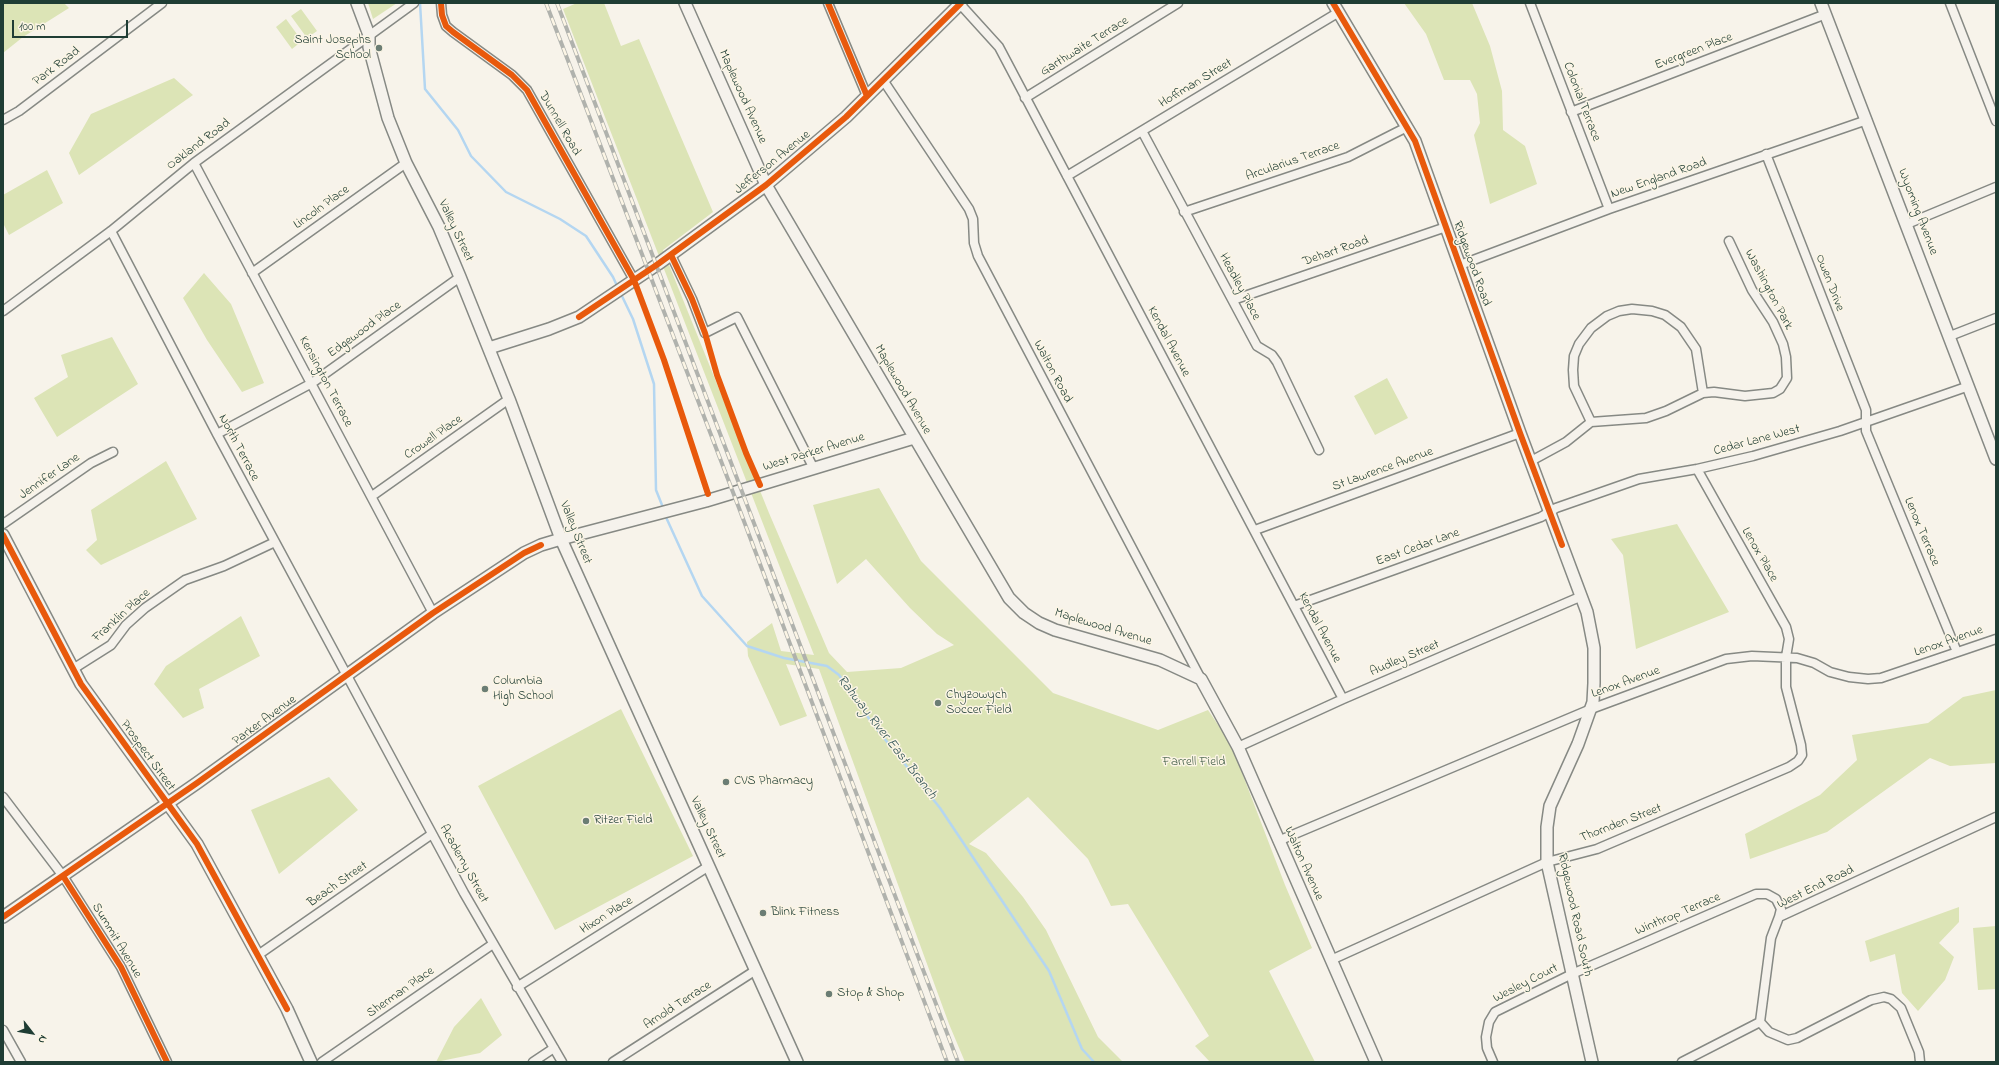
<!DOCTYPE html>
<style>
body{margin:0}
#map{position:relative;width:1999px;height:1065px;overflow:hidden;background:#f7f3ea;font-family:"Indie Flower",sans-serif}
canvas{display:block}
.frame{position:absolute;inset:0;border:4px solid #1f3d34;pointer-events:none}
.north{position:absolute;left:12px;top:1013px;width:40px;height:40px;-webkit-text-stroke:3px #fcf5e5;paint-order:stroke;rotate:121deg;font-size:11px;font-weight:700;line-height:16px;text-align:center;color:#1f3d34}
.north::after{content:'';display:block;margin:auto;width:14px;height:18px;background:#1f3d34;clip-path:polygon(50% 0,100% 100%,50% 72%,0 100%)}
.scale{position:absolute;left:12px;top:20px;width:116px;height:18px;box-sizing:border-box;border:2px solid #1f3d34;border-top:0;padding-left:5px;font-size:12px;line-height:14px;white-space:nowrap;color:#1f3d34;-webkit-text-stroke:3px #fcf5e5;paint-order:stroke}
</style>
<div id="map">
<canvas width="1999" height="1065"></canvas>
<div class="frame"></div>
<div class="north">N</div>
<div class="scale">100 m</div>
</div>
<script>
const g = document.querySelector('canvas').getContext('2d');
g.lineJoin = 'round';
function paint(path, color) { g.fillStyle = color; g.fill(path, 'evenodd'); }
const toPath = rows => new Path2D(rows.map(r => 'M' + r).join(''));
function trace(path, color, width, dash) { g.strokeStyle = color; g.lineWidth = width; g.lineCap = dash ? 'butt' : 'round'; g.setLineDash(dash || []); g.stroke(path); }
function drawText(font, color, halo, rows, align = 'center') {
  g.font = font + ' "Indie Flower",sans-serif'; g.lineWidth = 3; g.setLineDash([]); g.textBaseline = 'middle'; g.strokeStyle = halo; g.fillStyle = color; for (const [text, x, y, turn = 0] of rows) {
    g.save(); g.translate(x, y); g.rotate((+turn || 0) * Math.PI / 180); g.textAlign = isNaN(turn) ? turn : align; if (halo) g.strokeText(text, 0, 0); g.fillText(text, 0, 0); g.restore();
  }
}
const green = toPath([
 [3,3,64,3,69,8,23,37,3,53],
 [368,3,397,3,373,19],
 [577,3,604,3,621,46,639,39,713,212,663,250,769,513,829,653,847,672,901,668,954,645,937,634,910,608,866,559,837,584,813,505,879,488,921,561,1053,693,1158,730,1208,710,1231,744,1285,885,1312,948,1269,971,1315,1062,1210,1062,1195,1046,1209,1036,1128,904,1111,906,1088,859,1028,797,969,844,986,853,1023,897,1046,930,1098,1037,1123,1062,965,1062,949,1024,819,669,786,664,807,716,780,726,748,656,747,642,772,623,781,651,814,655,563,9],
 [1404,3,1472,3,1490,46,1502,91,1503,130,1525,146,1537,184,1490,204,1474,135,1480,123,1477,94,1470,80,1444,80,1426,34],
 [301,9,317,31,307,38,291,16],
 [286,19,302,41,292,49,276,27],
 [174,78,193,95,79,175,69,153,91,114],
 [47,170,63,203,9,235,3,223,3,195],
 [204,273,231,304,264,383,242,392,207,340,183,298],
 [112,337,138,384,57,437,34,398,68,377,61,355],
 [1387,378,1408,418,1375,435,1354,396],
 [166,461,197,519,101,565,86,550,97,540,91,510],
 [1677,524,1729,612,1636,649,1623,555,1611,539],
 [241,616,260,656,199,689,204,708,183,718,154,684,166,666],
 [1996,690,1996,763,1950,766,1930,758,1827,832,1750,859,1745,834,1820,795,1857,760,1852,735,1928,723,1963,697],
 [621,709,693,856,555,930,478,786],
 [329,777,358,810,279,874,251,810],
 [1959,907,1959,922,1939,943,1954,957,1945,980,1918,1011,1902,993,1895,954,1870,962,1865,941],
 [1996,926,1996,989,1978,990,1973,928],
 [481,998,502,1035,480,1053,436,1062,454,1027]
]);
const stream = toPath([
 [420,3,425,89,458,130,471,156,506,192,560,219,586,236,613,277,618,288],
 [620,292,633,319,654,384,656,490,664,510],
 [665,515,702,596,747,646,784,658,827,666,839,675,847,686,872,723,940,808,1049,971,1082,1049,1094,1062]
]);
const street = toPath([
 [441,3,442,15,446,26,453,32,512,75,527,90,634,280],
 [828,3,867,96],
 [1530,3,1609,209],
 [1950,3,1996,121],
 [960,4,999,47,1343,699],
 [883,80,969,209,973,219,974,243,978,256,1201,679],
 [1025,98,1178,3],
 [1571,112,1826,14],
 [3,120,19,111,162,3],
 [1142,131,1257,346,1272,355,1277,362,1319,450],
 [1766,154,1866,410,1866,431,1957,652],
 [194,163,433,613],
 [1067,176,1339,12],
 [1184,212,1348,157,1407,127],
 [1907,224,1996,187],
 [111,231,217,434,464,893,562,1062],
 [671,255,692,299,705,333,737,317,813,467],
 [1460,265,1609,209,1867,120],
 [252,273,406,163],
 [1233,300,1446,227],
 [3,311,111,231,194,163,414,3],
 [1950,336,1996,318],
 [1591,422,1574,386,1573,370,1574,356,1579,344,1591,328,1607,316,1619,311,1632,309,1652,311,1665,315,1681,327,1696,349,1703,393],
 [217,434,312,383,460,277],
 [1531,461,1566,442,1591,422,1646,418,1666,411,1703,393,1714,392,1745,396,1773,393,1780,389,1787,378,1786,357,1783,344,1773,322,1752,290,1729,241],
 [372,496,509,399],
 [3,524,91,463,113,452],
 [1255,530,1520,433],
 [1294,606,1541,517,1556,508,1639,479,1697,469,1753,456,1840,431,1969,386],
 [73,669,111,645,126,625,145,608,185,580,224,566,275,542],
 [1238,747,1343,699,1582,596],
 [3,797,63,876,121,967,167,1062],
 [1278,841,1591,709,1726,659,1752,656,1797,658,1814,663,1830,672,1849,677,1868,679,1881,678,1996,639],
 [258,955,432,834],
 [1331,960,1547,862,1597,849,1789,767,1798,761,1802,755,1801,745,1786,687,1786,657,1789,639,1786,627,1697,469],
 [517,987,709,866],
 [1760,1022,1769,1032,1788,1040,1797,1038,1871,1000,1884,997,1891,999,1901,1008,1919,1052,1920,1062],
 [3,1030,21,1062],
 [322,1062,493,944],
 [533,1062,554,1048],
 [613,1062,756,970],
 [1493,1062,1487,1048,1486,1037,1489,1022,1495,1012,1572,974,1756,894,1767,894,1776,899,1781,909,1779,917],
 [1682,1062,1760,1022,1771,938,1779,917,1996,817]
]);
const secondary = toPath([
 [357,3,369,35,369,47,388,118,406,163,439,227,460,277,509,399,561,539,797,1062],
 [685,3,766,185,1009,598,1024,613,1039,623,1055,630,1160,660,1201,679,1238,747,1376,1062],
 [1333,3,1415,141,1520,433,1587,612,1594,648,1594,683,1593,702,1578,744,1550,806,1547,827,1547,862,1592,1062],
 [1821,3,1996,459],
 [489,348,549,329,579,317,658,264,766,185,846,117,961,3],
 [3,535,81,684,197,844,287,1009,311,1062],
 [3,917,197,783,433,613,524,553,541,545,561,539,706,501,914,438]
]);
const rail = toPath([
 [546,3,739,508,947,1062],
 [557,3,958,1062]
]);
const cycleway = toPath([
 [441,3,442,15,446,26,453,32,512,75,527,90,634,280,664,360,708,494],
 [828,3,867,96],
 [1333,3,1415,141,1520,433,1562,545],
 [671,255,692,299,705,333,717,375,746,453,760,485],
 [579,317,658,264,766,185,846,117,961,3],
 [3,535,81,684,197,844,287,1009],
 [63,876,121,967,167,1062],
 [3,917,197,783,433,613,524,553,541,545]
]);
const markers = [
 [379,48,4,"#6b7d74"],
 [485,689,4,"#6b7d74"],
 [938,703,4,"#6b7d74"],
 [726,782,4,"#6b7d74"],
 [586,821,4,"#6b7d74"],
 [763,913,4,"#6b7d74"],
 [829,994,4,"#6b7d74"]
];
const poiNames = [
 ["Saint Josephs",371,41,"right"],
 ["School",371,56,"right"],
 ["Columbia",493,682],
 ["High School",493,697],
 ["Chyzowych",946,696],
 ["Soccer Field",946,711],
 ["CVS Pharmacy",734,782],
 ["Ritzer Field",594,821],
 ["Blink Fitness",771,913],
 ["Stop & Shop",837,994]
];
const streetNames = [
 ["Garthwaite Terrace",1085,47,-32],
 ["Evergreen Place",1694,52,-21],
 ["Park Road",57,67,-37],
 ["Hoffman Street",1196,84,-31],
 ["Maplewood Avenue",742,97,66],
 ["Colonial Terrace",1581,102,69],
 ["Dunnell Road",559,124,60],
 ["Oakland Road",199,145,-37],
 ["Arcularius Terrace",1293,162,-19],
 ["Jefferson Avenue",773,163,-39],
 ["New England Road",1659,179,-19],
 ["Lincoln Place",322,208,-36],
 ["Wyoming Avenue",1917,212,69],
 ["Valley Street",455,231,65],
 ["Dehart Road",1336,252,-19],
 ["Ridgewood Road",1471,264,70],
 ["Owen Drive",1829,283,69],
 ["Headley Place",1239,287,62],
 ["Washington Park",1768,290,62],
 ["Edgewood Place",365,330,-36],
 ["Kendal Avenue",1168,342,62],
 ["Walton Road",1052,372,62],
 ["Kensington Terrace",325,382,62],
 ["Maplewood Avenue",902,390,60],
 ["Crowell Place",434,438,-35],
 ["Cedar Lane West",1757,441,-15],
 ["North Terrace",238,448,62],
 ["West Parker Avenue",814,453,-17],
 ["St Lawrence Avenue",1383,470,-20],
 ["Jennifer Lane",50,477,-35],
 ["Lenox Terrace",1921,532,67],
 ["Valley Street",575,533,68],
 ["East Cedar Lane",1418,548,-20],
 ["Lenox Place",1759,555,60],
 ["Franklin Place",122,616,-42],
 ["Maplewood Avenue",1103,628,17],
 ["Kendal Avenue",1319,628,62],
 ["Lenox Avenue",1949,642,-19],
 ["Audley Street",1405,659,-23],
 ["Lenox Avenue",1626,683,-20],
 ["Parker Avenue",265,721,-36],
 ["Prospect Street",147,756,54],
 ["Thornden Street",1621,824,-21],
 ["Valley Street",707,828,65],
 ["Academy Street",463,864,61],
 ["Walton Avenue",1303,864,66],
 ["Beach Street",338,885,-35],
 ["West End Road",1816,888,-26],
 ["Ridgewood Road South",1574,915,78],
 ["Winthrop Terrace",1678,915,-23],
 ["Hixon Place",607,916,-32],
 ["Summit Avenue",116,941,59],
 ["Wesley Court",1526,984,-27],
 ["Sherman Place",401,993,-35],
 ["Arnold Terrace",678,1006,-33]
];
const parkNames = [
 ["Farrell Field",1194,763]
];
const waterNames = [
 ["Rahway River East Branch",886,738,52]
];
paint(green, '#dce4b6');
trace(stream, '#b4d6f1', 2.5);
trace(street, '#868984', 11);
trace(secondary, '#868984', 14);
trace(street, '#f5f2ec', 8);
trace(secondary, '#f5f2ec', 11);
trace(rail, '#b0b2ad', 4);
trace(rail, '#fcf5e5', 2.5, [8]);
trace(cycleway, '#e8590c', 6);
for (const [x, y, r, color] of markers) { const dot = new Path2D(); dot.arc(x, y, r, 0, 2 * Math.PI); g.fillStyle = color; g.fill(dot); trace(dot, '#fcf5e5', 1.5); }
drawText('13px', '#1f3d34', '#fcf5e5', poiNames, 'left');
drawText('13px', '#1f3d34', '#fcf5e5', streetNames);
drawText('13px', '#405c45', '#fcf5e5', parkNames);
drawText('italic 14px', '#37595a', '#fcf5e5', waterNames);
</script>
